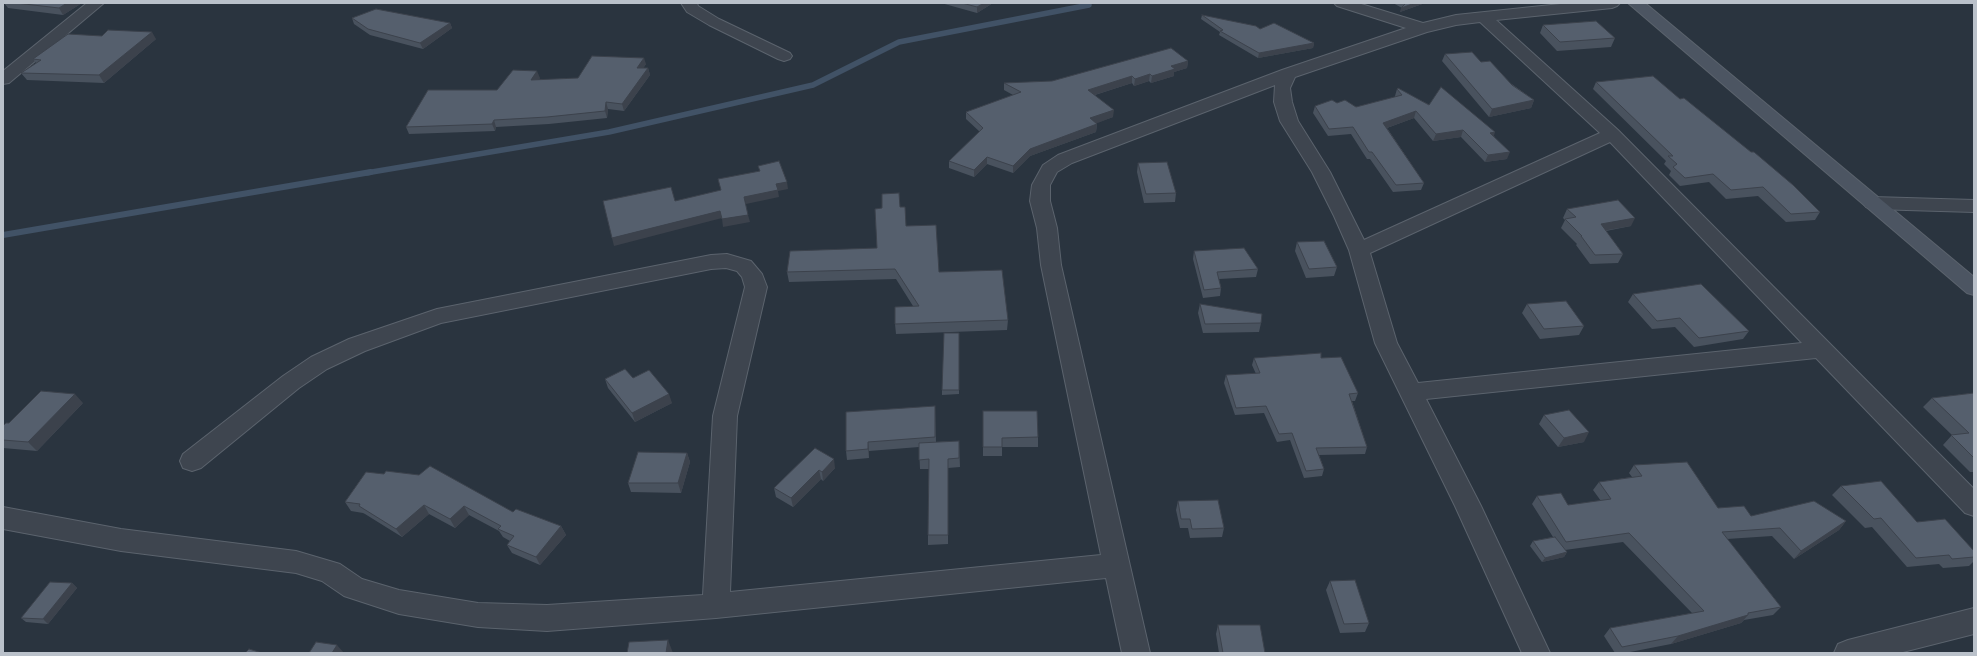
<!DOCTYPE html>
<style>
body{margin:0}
#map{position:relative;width:1977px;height:656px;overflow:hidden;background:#2a343f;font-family:Arial,sans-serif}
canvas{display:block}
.frame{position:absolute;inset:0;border:4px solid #bac1ca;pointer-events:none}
</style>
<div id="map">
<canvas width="1977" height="656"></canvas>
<div class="frame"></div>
</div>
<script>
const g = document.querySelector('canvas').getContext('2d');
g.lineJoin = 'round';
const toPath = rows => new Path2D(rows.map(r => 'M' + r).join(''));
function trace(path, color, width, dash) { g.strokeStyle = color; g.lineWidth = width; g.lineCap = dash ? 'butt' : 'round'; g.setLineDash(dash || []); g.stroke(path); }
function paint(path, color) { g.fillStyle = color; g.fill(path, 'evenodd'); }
const streamFar1 = toPath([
 [366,173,609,132,813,85,899,42,1089,5,1088,3]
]);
const stream = toPath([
 [3,235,371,172]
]);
const street = toPath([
 [87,3,104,3,9,83,3,84,3,71,87,3],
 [681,3,697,3,698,6,719,19,790,53,792,56,790,59,784,61,778,59,709,25,687,12,681,3],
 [1334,3,1358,3,1423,23,1456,15,1570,3,1620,3,1617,6,1612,8,1496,20,1618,130,1974,489,1974,516,1965,513,1816,358,1426,399,1481,506,1550,653,1522,653,1455,506,1375,343,1349,250,1334,216,1312,172,1280,121,1274,102,1275,85,1072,163,1057,172,1050,185,1050,201,1057,228,1061,265,1150,653,1122,653,1106,578,716,618,547,631,478,627,399,614,344,596,322,581,296,573,121,551,3,529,3,507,121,529,296,551,340,564,362,579,399,590,478,603,547,605,703,595,713,416,745,287,742,277,737,271,726,268,711,269,441,323,365,351,327,369,299,388,201,468,192,471,183,468,180,461,183,454,283,376,311,357,349,339,437,309,711,255,727,254,751,261,762,274,767,287,737,416,730,592,1101,555,1041,265,1037,228,1030,201,1032,185,1043,165,1058,155,1282,70,1406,28,1337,6,1334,3],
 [1480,22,1600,133,1364,240,1330,172,1298,121,1292,102,1290,88,1295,77,1427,32,1456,25,1480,22],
 [1610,142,1802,343,1418,383,1397,343,1370,253,1610,142],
 [1873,197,1974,200,1974,212,1873,209,1866,207,1863,203,1866,199,1873,197],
 [1974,608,1974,634,1899,653,1834,653,1838,644,1848,640,1974,608]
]);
const secondary = toPath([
 [1628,3,1645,3,1974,277,1974,295,1967,293,1628,3]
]);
const wall = toPath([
 [4,3,82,3,63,15,8,8],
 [941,3,993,3,977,13],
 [1393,3,1425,3,1400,12,1402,8],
 [1202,15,1260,29,1314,43,1313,48,1258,58,1219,35,1220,32,1201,19],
 [352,18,450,23,452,28,423,49,370,35,354,24],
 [1543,25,1615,38,1611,47,1557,51,1540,33],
 [156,39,104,83,27,80,21,73,36,63,33,59],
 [1445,54,1481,62,1534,100,1531,108,1489,117,1442,61],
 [1188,61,1187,68,1174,72,1174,76,1151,83,1149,81,1134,86,1132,83,1095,95,1113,117,1096,123,1097,124,1096,132,1030,156,1013,173,987,164,974,177,949,168,949,161,980,132,966,119,966,112,1013,95,1004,90,1004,83,1052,81],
 [646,64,643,68,648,68,650,75,624,111,608,109,607,118,549,124,496,127,495,131,409,134,406,127,497,90,540,78,538,80,578,78],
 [1596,82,1680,99,1820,212,1815,220,1786,222,1758,196,1726,199,1709,182,1680,186,1669,175,1671,171,1664,164,1666,161,1593,89],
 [1397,89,1494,136,1507,159,1485,162,1461,137,1433,141,1414,118,1387,128,1424,183,1421,190,1393,192,1370,159,1367,159,1351,134,1328,136,1313,113,1315,106,1337,103,1356,107,1395,97,1395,96],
 [1138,163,1176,193,1175,202,1144,203,1137,172],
 [900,207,906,226,939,272,1008,320,1007,330,896,334,895,324,913,306,896,279,789,282,787,272,877,248],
 [1567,209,1631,226,1606,231,1623,254,1618,263,1590,264,1576,245,1577,244,1561,228,1565,220,1563,218],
 [1297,242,1337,267,1334,276,1306,278,1295,251],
 [1194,251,1258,269,1256,277,1219,279,1221,288,1220,296,1203,298,1193,259],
 [1633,294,1749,331,1743,339,1694,347,1675,327,1652,329,1628,302],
 [1200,304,1261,323,1259,332,1203,333,1198,313],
 [1527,304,1584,326,1579,335,1540,339,1522,313],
 [959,333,959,394,942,395,942,390],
 [1254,358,1321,358,1358,393,1355,401,1352,401,1367,447,1365,454,1319,455,1324,469,1322,476,1304,478,1290,440,1277,442,1264,413,1235,415,1224,383,1226,375,1256,374,1252,365],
 [633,378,672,403,635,422,608,388,605,379],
 [1974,393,1974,472,1970,472,1943,445,1952,435,1923,407,1932,398],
 [83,403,37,451,3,448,3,426,9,423],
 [935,406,936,442,959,441,960,467,948,468,948,544,928,545,928,535,929,469,920,469,919,447,869,451,869,458,847,460,846,451],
 [983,411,1038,437,1038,447,1002,447,1002,456,983,456],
 [1544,415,1584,442,1558,447,1539,424],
 [815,448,835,468,823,481,821,479,793,507,776,497,774,488],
 [687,453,690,462,681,493,631,492,628,483],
 [1634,465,1718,508,1751,516,1846,521,1839,530,1794,559,1772,536,1727,539,1781,607,1773,615,1744,620,1741,623,1671,644,1625,653,1615,653,1604,636,1610,628,1692,613,1623,542,1565,550,1567,552,1564,557,1542,562,1530,546,1533,541,1553,537,1532,504,1537,496,1568,505,1601,501,1593,490,1599,482,1632,477,1629,473],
 [366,472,513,512,561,526,566,535,540,565,512,553,507,545,510,541,503,537,499,531,469,515,455,528,429,514,402,537,365,514,363,513,351,511,345,502],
 [1841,486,1917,522,1974,551,1974,561,1969,566,1943,568,1939,564,1907,567,1872,527,1865,528,1832,495],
 [1178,501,1224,528,1222,537,1190,538,1188,528,1180,528,1176,510],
 [1330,581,1369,623,1365,632,1340,633,1326,590],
 [72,583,77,588,48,624,26,622,21,618],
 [1218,625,1265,653,1219,653,1216,634]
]);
const shadedWall = toPath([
 [67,3,82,3,63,15,59,8],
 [984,3,993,3,977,13,977,7],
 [1415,3,1425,3,1400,12,1401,8],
 [450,23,452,28,423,49,420,43],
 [152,32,156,39,104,83,99,75],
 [1314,43,1313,48,1258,58,1259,53],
 [644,58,646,64,639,75,637,68],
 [1188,61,1187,68,1174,72,1174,76,1151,83,1152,76,1171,66],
 [648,68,650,75,624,111,622,104],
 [537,71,540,78,533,87,531,80],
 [1150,74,1149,81,1134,86,1135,79],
 [1132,76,1132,83,1088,97,1088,90],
 [1534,100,1531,108,1489,117,1492,109],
 [606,102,608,109,607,118,605,111],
 [1114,110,1113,117,1090,126,1090,118],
 [1416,111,1414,118,1381,130,1383,123],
 [494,120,496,127,495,131,492,124],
 [1097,124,1096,132,1030,156,1013,173,1013,166,1030,149],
 [1463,130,1461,137,1433,141,1436,134],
 [1495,132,1493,139,1490,133],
 [1510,152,1507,159,1485,162,1488,155],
 [987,157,987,164,974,177,974,170],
 [787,182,788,189,778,191,779,197,746,204,744,197,776,184],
 [720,211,722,218,614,246,612,238],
 [748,215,750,222,723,227,722,219],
 [1635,218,1631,226,1596,232,1601,224],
 [75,394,83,403,37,451,28,442],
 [669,394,672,403,635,422,632,413],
 [1589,432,1584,442,1558,447,1564,438],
 [868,442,869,451,869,458,868,449],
 [687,453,690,462,681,493,678,483],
 [834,459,835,468,823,481,822,472],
 [819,470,821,479,793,507,791,498],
 [424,505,429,514,402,537,396,529],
 [464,506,469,515,455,528,450,519],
 [1846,521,1839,530,1794,559,1801,551],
 [561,526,566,535,540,565,536,557],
 [1567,552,1564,557,1542,562,1545,558],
 [72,583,77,588,48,624,43,619],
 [1748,615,1741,623,1671,644,1678,636],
 [668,640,673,653,666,653],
 [337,645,344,653,332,653]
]);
const building = toPath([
 [16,3,67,3,59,8,16,3],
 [962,3,984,3,977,7,962,3],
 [1402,3,1415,3,1401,8,1405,4,1402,3],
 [376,9,450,23,420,43,368,29,352,18,376,9],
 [1202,15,1256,26,1260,29,1274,23,1314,43,1259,53,1220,31,1223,30,1202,15],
 [1596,21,1615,38,1560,42,1543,25,1596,21],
 [108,30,152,32,99,75,21,73,41,60,33,59,68,34,102,36,108,30],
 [1171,48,1188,61,1171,66,1175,69,1152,76,1150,74,1135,79,1132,76,1088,90,1114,110,1090,118,1097,124,1030,149,1013,166,987,157,974,170,949,161,983,128,966,112,1021,92,1004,83,1052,81,1171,48],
 [1472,52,1481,62,1490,61,1512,85,1534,100,1492,109,1445,54,1472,52],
 [592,56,644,58,637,68,648,68,622,104,606,102,605,111,547,117,494,120,492,124,406,127,428,90,497,90,513,70,537,71,531,80,578,78,592,56],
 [1653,76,1680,99,1684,98,1700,111,1751,152,1754,152,1793,185,1820,212,1791,214,1763,187,1731,190,1713,174,1685,178,1673,167,1677,164,1668,156,1673,156,1596,82,1653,76],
 [1441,87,1495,132,1490,133,1510,152,1488,155,1463,130,1436,134,1416,111,1383,123,1424,183,1396,185,1372,152,1369,152,1353,127,1329,129,1315,106,1332,100,1337,103,1345,100,1356,107,1402,95,1397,89,1398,88,1429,105,1441,87],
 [779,161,787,182,776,184,778,190,744,197,748,215,722,219,720,211,612,238,603,201,671,187,675,201,721,190,718,179,760,171,758,166,779,161],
 [1167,162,1176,193,1146,194,1138,163,1167,162],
 [899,193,900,207,905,207,906,226,936,225,939,272,1002,270,1008,320,895,324,895,307,919,306,895,269,787,272,790,251,877,248,875,209,882,208,882,194,899,193],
 [1618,200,1635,218,1601,224,1623,254,1595,255,1581,236,1582,236,1565,219,1576,217,1567,209,1618,200],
 [1324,241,1337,267,1309,269,1297,242,1324,241],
 [1244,248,1258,269,1217,272,1221,288,1204,290,1194,251,1244,248],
 [1701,284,1749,331,1699,338,1680,318,1657,321,1633,294,1701,284],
 [1566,301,1584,326,1544,329,1527,304,1566,301],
 [1200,304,1262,314,1261,323,1205,324,1200,304],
 [944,333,959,333,959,390,942,390,944,333],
 [1321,353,1321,358,1341,357,1358,393,1349,394,1367,447,1316,448,1324,469,1306,471,1292,433,1279,434,1266,406,1236,408,1226,375,1260,373,1254,358,1321,353],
 [625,369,633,378,649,370,669,394,632,413,605,379,625,369],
 [41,391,75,394,28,442,3,440,3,426,6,423,9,423,41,391],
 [1974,393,1974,458,1951,435,1969,433,1932,398,1974,393],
 [935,406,935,437,868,442,868,449,846,451,846,412,935,406],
 [1569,410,1589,432,1564,438,1544,415,1569,410],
 [983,411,1037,411,1038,437,1002,438,1002,447,983,447,983,411],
 [959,441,959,458,948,459,948,535,928,535,929,459,919,460,919,443,959,441],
 [815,448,834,459,822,472,819,470,791,498,774,488,815,448],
 [638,452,687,453,678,483,628,483,638,452],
 [1687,462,1718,508,1744,506,1751,516,1814,501,1846,521,1801,551,1780,528,1722,532,1781,607,1748,613,1748,615,1678,636,1622,647,1610,628,1704,611,1629,533,1566,542,1537,496,1561,493,1568,505,1611,499,1599,482,1642,476,1634,465,1687,462],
 [430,466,513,512,516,509,561,526,536,557,507,545,514,536,498,529,501,526,464,506,450,519,424,505,396,529,359,506,360,504,345,502,366,472,384,474,386,471,419,475,430,466],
 [1881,481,1917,522,1945,519,1974,551,1974,557,1952,559,1949,555,1916,558,1881,518,1874,519,1841,486,1881,481],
 [1218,500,1224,528,1192,529,1190,519,1181,519,1178,501,1218,500],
 [1555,537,1567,552,1545,558,1533,541,1555,537],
 [1355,580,1369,623,1344,624,1330,581,1355,580],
 [50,582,72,583,43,619,21,618,50,582],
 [1218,625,1260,625,1265,653,1223,653,1218,625],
 [668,640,666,653,627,653,629,642,668,640],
 [316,642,337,645,332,653,309,653,316,642],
 [249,649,262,653,245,653,249,649]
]);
trace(streamFar1, '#415266', 5.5);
trace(stream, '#415266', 6);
trace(street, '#5b636d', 2);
trace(secondary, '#5b636d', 2);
paint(street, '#3e454f');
paint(secondary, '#4c5562');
paint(wall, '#49525e');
paint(shadedWall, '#3c424c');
paint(building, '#555f6d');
trace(building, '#3c424c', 1);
</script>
